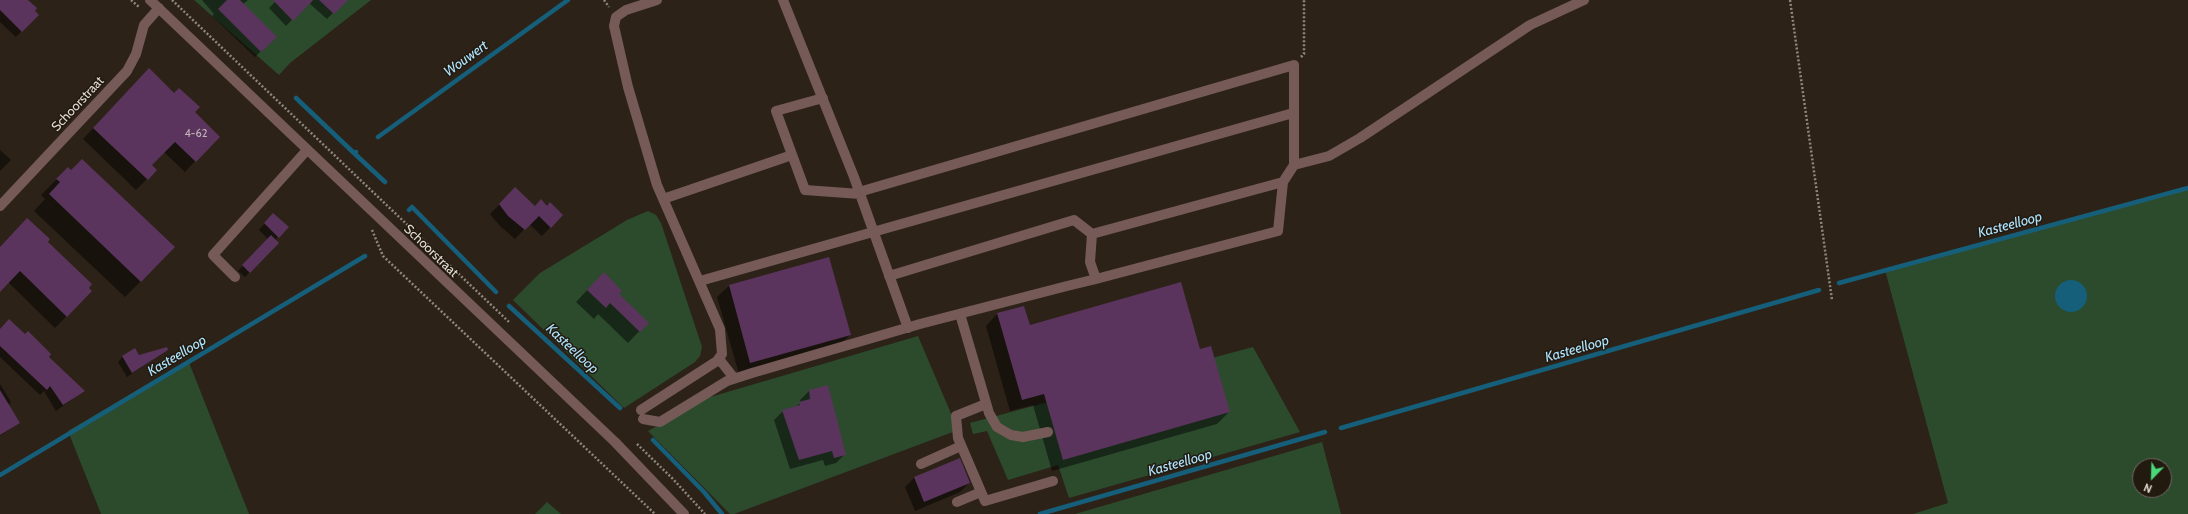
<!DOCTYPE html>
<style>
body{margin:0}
#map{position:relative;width:2188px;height:514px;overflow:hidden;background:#2c2218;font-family:Cabin,sans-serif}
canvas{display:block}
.north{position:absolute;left:2132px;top:458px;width:40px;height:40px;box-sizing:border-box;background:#22190f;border:1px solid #70675f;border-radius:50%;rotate:203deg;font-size:11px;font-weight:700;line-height:16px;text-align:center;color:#e4ddd6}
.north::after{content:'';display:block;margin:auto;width:14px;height:18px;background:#48d779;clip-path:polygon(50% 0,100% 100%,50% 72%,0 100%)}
</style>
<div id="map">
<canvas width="2188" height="514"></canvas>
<div class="north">N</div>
</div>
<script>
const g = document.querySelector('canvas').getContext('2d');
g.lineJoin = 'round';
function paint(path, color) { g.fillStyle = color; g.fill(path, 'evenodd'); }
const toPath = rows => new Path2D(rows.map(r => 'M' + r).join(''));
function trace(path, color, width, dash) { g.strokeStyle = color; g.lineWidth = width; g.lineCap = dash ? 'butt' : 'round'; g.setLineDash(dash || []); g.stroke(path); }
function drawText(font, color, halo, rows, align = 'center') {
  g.font = font + ' Cabin,sans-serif'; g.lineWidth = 3; g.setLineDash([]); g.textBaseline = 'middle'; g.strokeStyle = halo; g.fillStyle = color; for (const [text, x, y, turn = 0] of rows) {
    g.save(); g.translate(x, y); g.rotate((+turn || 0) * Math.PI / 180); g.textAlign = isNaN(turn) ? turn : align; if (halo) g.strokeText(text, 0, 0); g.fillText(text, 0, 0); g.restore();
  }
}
const green = toPath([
 [194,0,371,0,290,63,279,75],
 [2188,186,2188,514,1913,514,1948,503,1885,270,2089,216],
 [2140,466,2164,466,2164,490,2140,490],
 [648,211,656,215,661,223,702,347,700,356,695,362,624,408,513,300,540,273,627,220],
 [918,336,958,430,734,514,730,514,648,431,707,398],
 [1253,347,1300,432,1069,498,1058,465,1008,480,987,431,973,434,970,423],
 [188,360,249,514,101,514,68,431],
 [1322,442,1341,514,1075,514],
 [547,502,561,514,535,514]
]);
const water = toPath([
 '2055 296a16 16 0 1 1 32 0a16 16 0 1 1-32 0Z'
]);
const shadow = toPath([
 [0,0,27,0,37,15,16,37,0,22],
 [202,0,248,0,243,4,275,37,255,57,212,16,214,14],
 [277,0,301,0,306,5,286,26,269,8],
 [313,0,341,0,344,2,327,19,310,4],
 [138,80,194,112,195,161,185,172,164,152,151,165,156,170,136,190,83,139],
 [0,150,11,160,0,171],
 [68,168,141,281,125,297,34,211,45,199,41,195],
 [515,189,534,207,547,207,562,215,542,236,529,224,515,239,499,225,490,214],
 [273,214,287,227,275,240,278,243,245,277,238,271,268,239,259,230],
 [46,242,91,291,55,328,8,282,0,291,0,247],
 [592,285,617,294,647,323,628,343,598,314,594,319,576,302],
 [729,286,850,335,838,346,739,374,717,297],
 [997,314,1029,326,1200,350,1229,412,1217,424,1052,471,1033,405,1010,411,986,326],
 [0,330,47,357,83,391,56,411,44,391,40,395,0,357],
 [167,350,127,377,118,362,123,356,139,356],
 [0,384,11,402,8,405,19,423,0,436],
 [809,391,845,454,836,463,825,466,823,460,790,469,774,420,783,411,795,407,801,403,800,400],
 [959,460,969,483,960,492,915,511,905,487,914,478]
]);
const stream = toPath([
 [296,98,355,154],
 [378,137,568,0],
 [356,152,355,154,385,182],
 [409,210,412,207,496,292],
 [1839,283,2188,188],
 [509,306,620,408],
 [1341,428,1819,290],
 [653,440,704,492,722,514],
 [0,475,365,256],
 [1040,514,1325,432]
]);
const building = toPath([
 [0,0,28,0,37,8,35,11,39,15,22,32,0,10],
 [227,0,240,0,277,37,261,52,218,9],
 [273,0,313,0,293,21],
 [319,0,348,0,334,14],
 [149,68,174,93,179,88,200,107,195,112,220,137,196,162,175,142,152,165,157,170,148,180,93,128],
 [82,159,175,247,141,282,49,194,60,182,56,179,68,167,71,170],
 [515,187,535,206,541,199,547,206,550,202,563,215,551,228,539,216,525,230,508,216,499,204],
 [273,213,289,227,279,238,264,223],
 [27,218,50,239,48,242,92,284,89,288,92,291,67,317,20,271,0,292,0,247],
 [271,235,279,243,250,273,242,265],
 [829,257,851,335,750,363,729,285],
 [604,272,622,291,619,294,649,323,640,332,610,303,606,308,587,290],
 [1181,282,1200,349,1211,346,1230,412,1063,460,1044,394,1022,400,997,313,1024,306,1030,325],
 [9,319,25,334,28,331,51,354,49,357,85,391,63,405,50,386,47,390,0,346,0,329],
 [167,347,168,350,132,373,122,356,135,348,139,355],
 [828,385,846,455,834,458,832,451,799,460,782,410,800,405,799,402,810,399,809,390],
 [0,390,20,423,0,435],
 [960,458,970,483,924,502,914,477]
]);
const path = toPath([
 [131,0,139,7],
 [172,0,509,322],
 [604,0,609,7],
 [1790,0,1832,300],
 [1301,57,1304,54,1304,0],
 [372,230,383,256,655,514],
 [637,444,673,479,705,514]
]);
const minor = toPath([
 [150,0,615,442,684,514],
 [783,0,854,177,908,328],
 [823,98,776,111,805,190,860,194],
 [1294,165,1329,156,1360,138,1530,25,1584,0],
 [859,192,1294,65,1294,165,1283,182],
 [663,199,792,155],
 [0,206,127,71,136,54,144,25,159,8],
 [889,276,1074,220,1092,234],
 [235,277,213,255,307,150],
 [700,281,1293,113],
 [960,314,989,413,997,427,1011,435,1023,437,1048,432],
 [719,359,734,378],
 [986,404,956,416,958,438,985,501,1053,481],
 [641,410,717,361,722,354,720,329,657,185,628,87,614,26,616,17,626,10,657,0],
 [643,419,660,422,727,381,752,373,920,324,1067,286,1096,279,1278,231,1283,182,1092,234,1090,262,1096,279],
 [921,464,961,446],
 [957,502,981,492]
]);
const numberNames = [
 ["4-62",196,134]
];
const streetNames = [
 ["Schoorstraat",78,104,-47],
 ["Schoorstraat",431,251,44]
];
const waterNames = [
 ["Wouwert",466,59,-36],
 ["Kasteelloop",2010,225,-15],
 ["Kasteelloop",572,349,43],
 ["Kasteelloop",1577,349,-16],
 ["Kasteelloop",177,356,-31],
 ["Kasteelloop",1180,463,-16]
];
paint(green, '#2c4b2d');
paint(water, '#165f7b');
paint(shadow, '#0007');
trace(stream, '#165f7b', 4.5);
paint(building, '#5a345c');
trace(path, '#8f877e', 2.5, [2, 2]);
trace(minor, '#765a58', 10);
drawText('11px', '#c2b3b8', null, numberNames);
drawText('13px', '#e4ddd6', '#22190f', streetNames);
drawText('italic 14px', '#ade4ff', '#22190f', waterNames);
</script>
